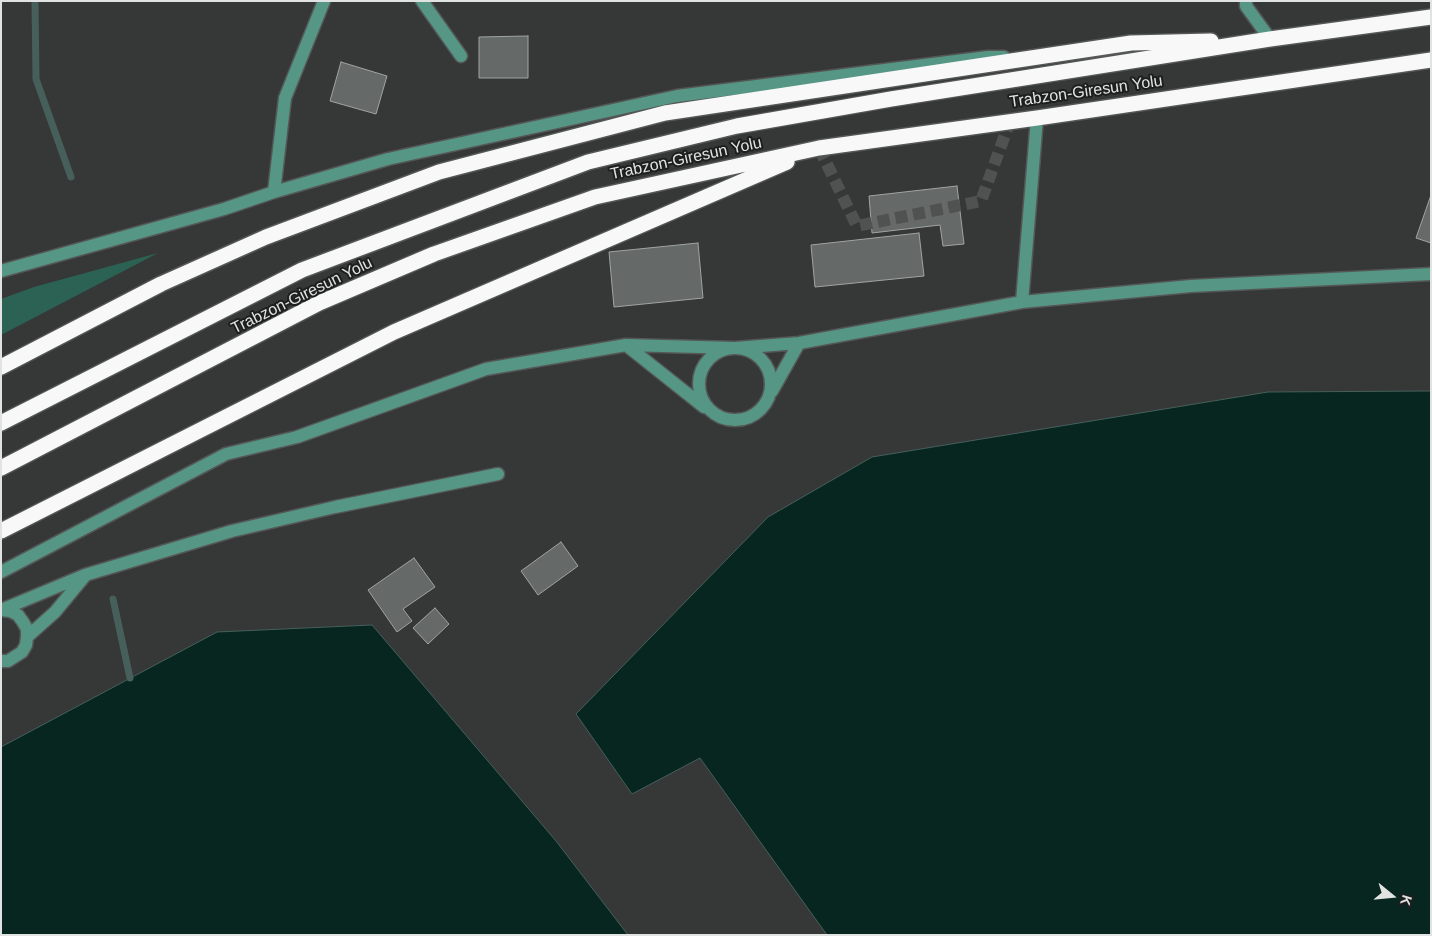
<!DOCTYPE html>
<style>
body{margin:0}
#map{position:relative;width:1432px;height:936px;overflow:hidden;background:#353837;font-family:Helvetica,sans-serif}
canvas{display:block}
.frame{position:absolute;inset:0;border:2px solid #e0e3e2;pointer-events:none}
.north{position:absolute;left:1367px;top:871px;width:50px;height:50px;-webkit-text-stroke:4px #1d1f1f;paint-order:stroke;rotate:107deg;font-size:14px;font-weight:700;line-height:20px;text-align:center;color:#e0e3e2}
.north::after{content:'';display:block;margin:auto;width:18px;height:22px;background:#e0e3e2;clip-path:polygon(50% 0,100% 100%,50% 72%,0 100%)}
</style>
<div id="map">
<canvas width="1432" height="936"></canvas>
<div class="frame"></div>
<div class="north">K</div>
</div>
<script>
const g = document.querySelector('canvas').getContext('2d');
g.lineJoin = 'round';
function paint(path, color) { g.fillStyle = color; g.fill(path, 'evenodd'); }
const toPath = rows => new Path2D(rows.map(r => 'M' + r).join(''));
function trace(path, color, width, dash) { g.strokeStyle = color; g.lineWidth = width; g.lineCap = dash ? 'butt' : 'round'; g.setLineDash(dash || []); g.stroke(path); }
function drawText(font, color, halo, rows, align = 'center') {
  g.font = font + ' Helvetica,sans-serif'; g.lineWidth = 4; g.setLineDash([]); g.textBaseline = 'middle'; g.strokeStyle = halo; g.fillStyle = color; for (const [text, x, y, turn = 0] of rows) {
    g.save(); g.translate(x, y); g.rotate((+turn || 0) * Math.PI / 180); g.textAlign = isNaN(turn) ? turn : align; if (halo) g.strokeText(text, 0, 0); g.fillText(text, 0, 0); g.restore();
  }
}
const green = toPath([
 [158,253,1,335,1,299,34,287]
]);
const water = toPath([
 [1431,391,1431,935,827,935,700,758,632,794,576,714,768,517,872,457,1268,392,1431,391],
 [372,625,556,841,628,935,1,935,1,747,217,632,372,625]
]);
const stream = toPath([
 [35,1,36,79,71,177],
 [113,599,130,678]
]);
const building = toPath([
 [528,36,528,78,479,78,479,37,528,36],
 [341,62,387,76,376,114,330,101,341,62],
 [957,186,964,244,943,246,940,225,872,233,869,196,957,186],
 [1431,195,1431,243,1416,238,1431,195],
 [919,233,924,276,815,287,811,245,919,233],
 [698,243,703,298,614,307,609,252,698,243],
 [561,542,578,566,538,595,521,571,561,542],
 [414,558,435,587,403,609,412,621,397,632,368,590,414,558],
 [435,608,449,624,428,644,413,628,435,608]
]);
const minorTunnel = toPath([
 [819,148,857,226,981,201,1010,121]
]);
const minor = toPath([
 [422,1,461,56],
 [1246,1,1246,6,1270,39],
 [274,192,388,159,677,96,988,57,1004,57],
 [1,271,224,209,274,192,285,98,324,1],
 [1022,302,1037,118],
 [626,345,704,407],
 '699 384a36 36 0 1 1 72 0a36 36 0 1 1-72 0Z',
 [772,391,799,343],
 [1,572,226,454,297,437,486,369,626,345,735,348,799,343,1022,302,1191,286,1431,274],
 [1,610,85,575,232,531,335,507,498,474],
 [1,610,10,611,18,615,23,622,27,629,27,637,26,645,22,652,8,661,1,661],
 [27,637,55,612,84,577]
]);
const highway = toPath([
 [1,367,161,284,266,237,439,172,665,113,1131,43,1211,41],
 [1,423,302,270,588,162,737,126,891,99,1270,39,1431,17],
 [1,468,319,303,434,254,595,197,819,148,1037,118,1431,60],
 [1,531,394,332,787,162]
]);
const streetNames = [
 ["Trabzon-Giresun Yolu",1086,92,-8],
 ["Trabzon-Giresun Yolu",686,159,-12],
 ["Trabzon-Giresun Yolu",302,296,-26]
];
paint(green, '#2c6254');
paint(water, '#06261f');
trace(water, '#475f5a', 1);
trace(stream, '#475f5a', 7);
paint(building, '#656967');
trace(building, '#a0a4a3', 1);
trace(minorTunnel, '#4f5251', 12, [12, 6]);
trace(minor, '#545756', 15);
trace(highway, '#545756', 18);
trace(minor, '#569685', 12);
trace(highway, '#f8f8f8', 15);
drawText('16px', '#e0e3e2', '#1d1f1f', streetNames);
</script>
